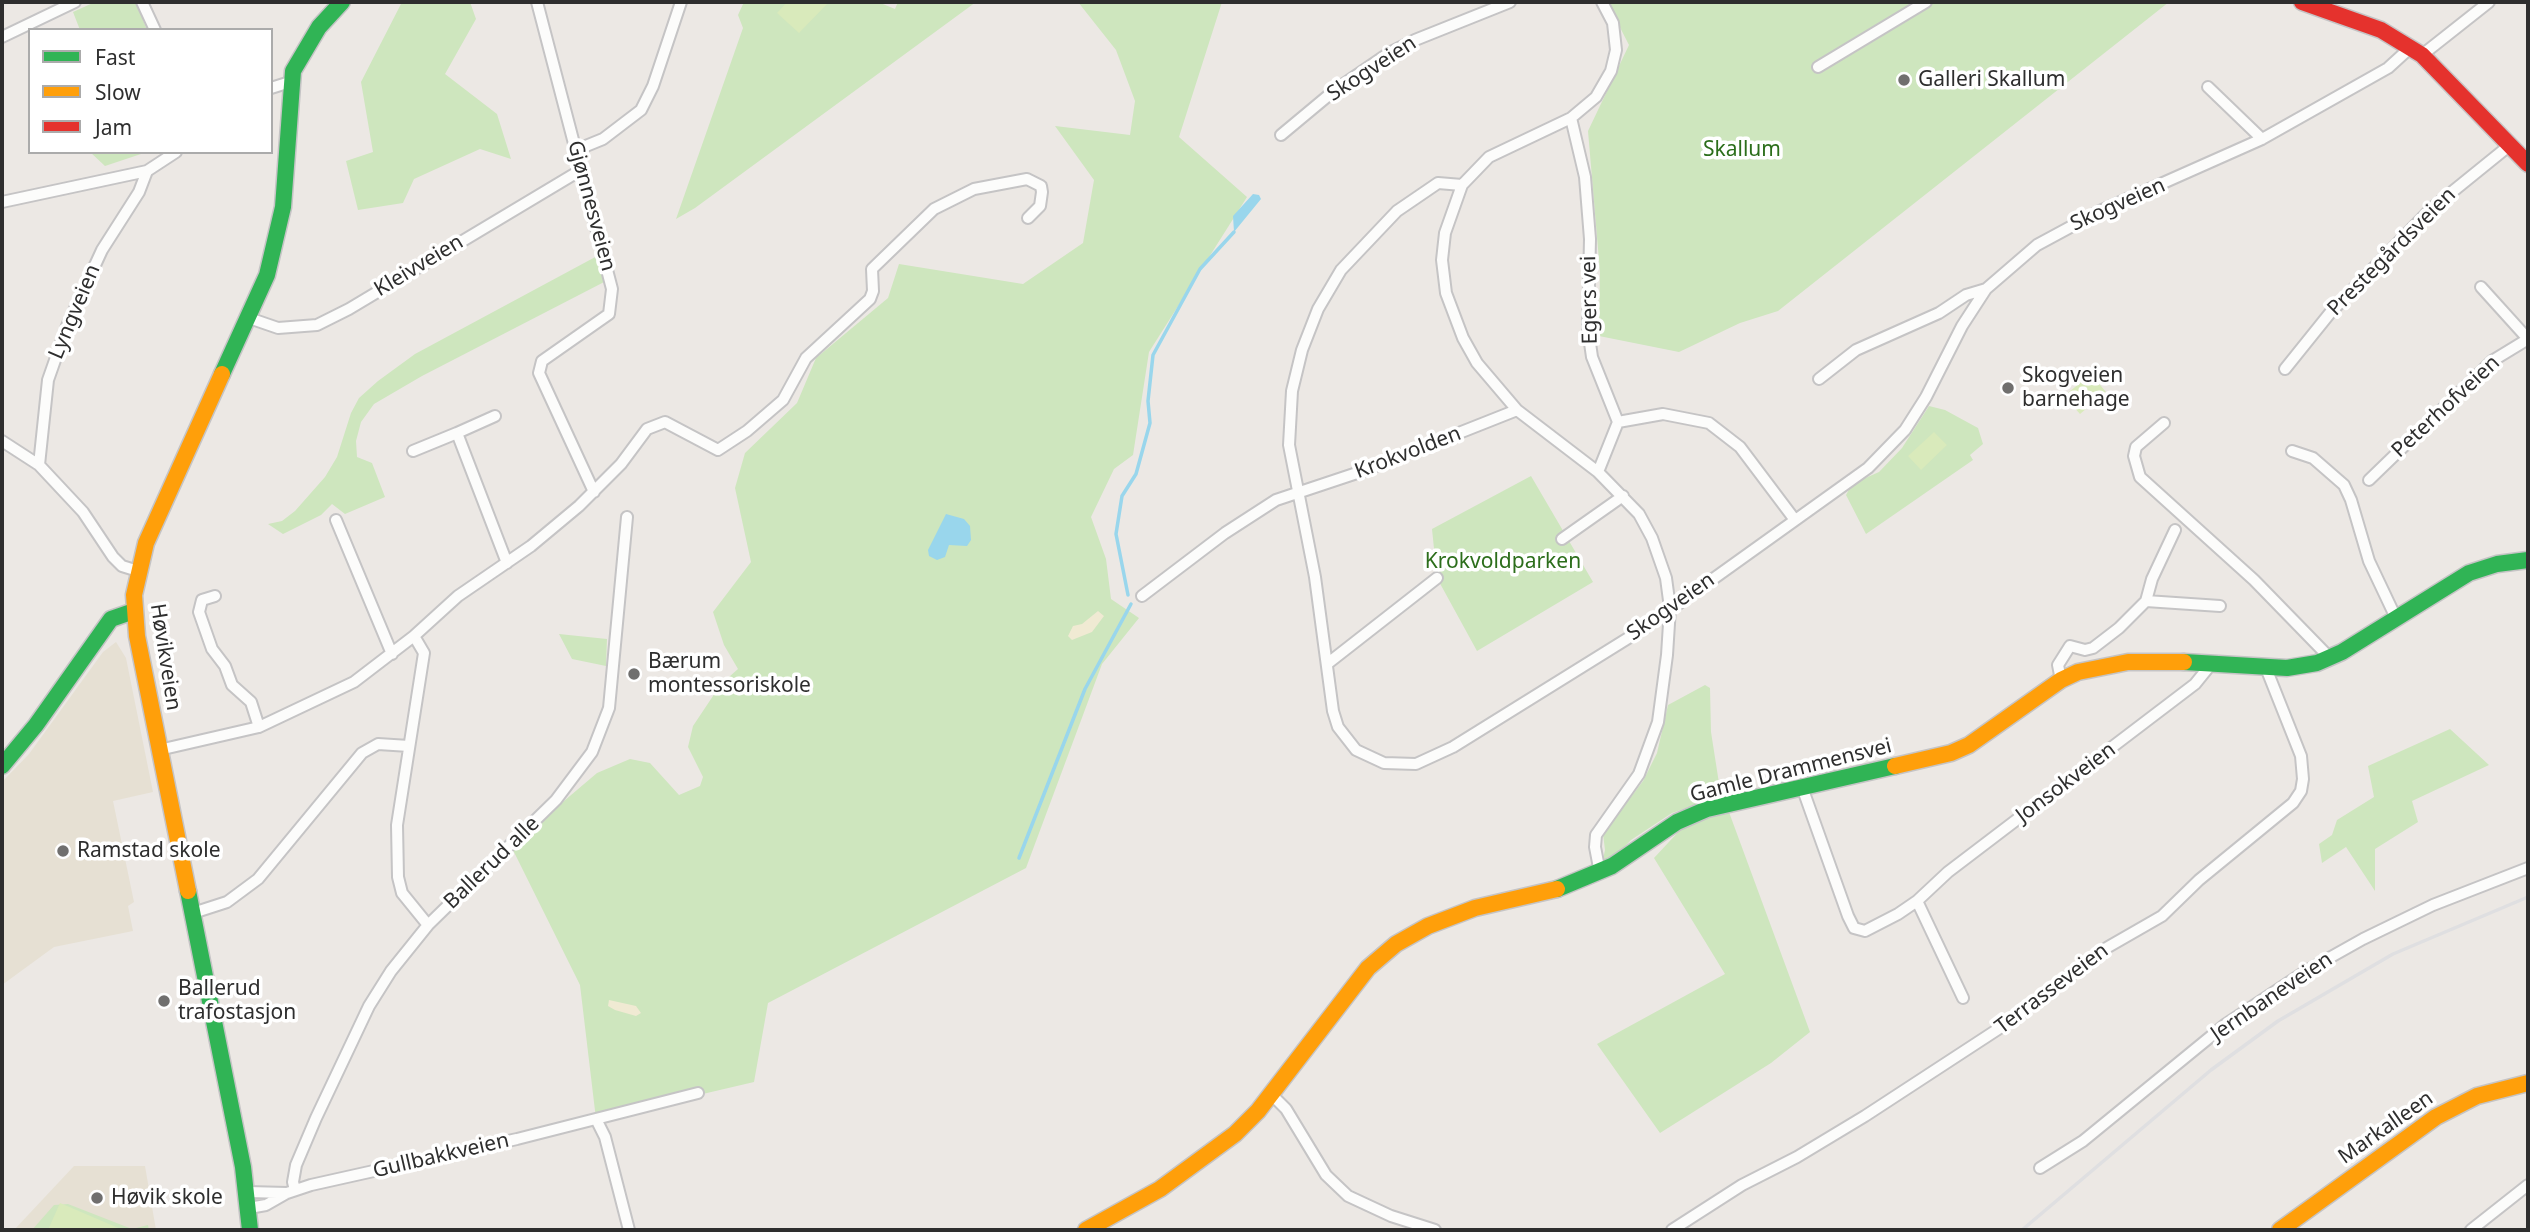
<!DOCTYPE html>
<meta charset="utf-8">
<style>
body{margin:0}
#map{position:relative;width:2530px;height:1232px;overflow:hidden;background:#ece8e4;font-family:"Noto Sans",sans-serif}
canvas{display:block}
.frame{position:absolute;inset:0;border:4px solid #2e2e2e;pointer-events:none}
.legend{position:absolute;left:28px;top:28px;width:245px;height:126px;box-sizing:border-box;background:#fff;border:2px solid #ababab;margin:0;padding:9px 12px;list-style:none;font-size:21px;color:#2e2e2e}
.legend li{display:flex;align-items:center;gap:14px;height:35px}
.legend b{width:35px;border:2px solid #ababab}
</style>
<div id="map">
<canvas width="2530" height="1232"></canvas>
<div class="frame"></div>
<ul class="legend">
<li><b style="height:9px;background:#30b455"></b>Fast</li>
<li><b style="height:9px;background:#ff9f0a"></b>Slow</li>
<li><b style="height:9px;background:#e5322d"></b>Jam</li>
</ul>
</div>
<script>
const g = document.querySelector('canvas').getContext('2d');
g.lineJoin = 'round';
function paint(path, color) { g.fillStyle = color; g.fill(path, 'evenodd'); }
const toPath = rows => new Path2D(rows.map(r => 'M' + r).join(''));
function trace(path, color, width, dash) { g.strokeStyle = color; g.lineWidth = width; g.lineCap = dash ? 'butt' : 'round'; g.setLineDash(dash || []); g.stroke(path); }
function drawText(font, color, halo, rows, align = 'center') {
  g.font = font + ' "Noto Sans",sans-serif'; g.lineWidth = 7; g.setLineDash([]); g.textBaseline = 'middle'; g.strokeStyle = halo; g.fillStyle = color; for (const [text, x, y, turn = 0] of rows) {
    g.save(); g.translate(x, y); g.rotate((+turn || 0) * Math.PI / 180); g.textAlign = isNaN(turn) ? turn : align; if (halo) g.strokeText(text, 0, 0); g.fillText(text, 0, 0); g.restore();
  }
}
const education = toPath([
 [116,642,126,658,153,792,113,801,134,902,128,906,133,931,54,947,2,985,2,782,29,754,103,652],
 [74,1166,145,1166,156,1230,14,1230]
]);
const green = toPath([
 [95,2,136,2,147,30,80,30,73,12],
 [402,2,470,2,476,19,445,74,497,114,511,159,480,149,414,179,403,203,358,210,346,161,373,152,361,82],
 [744,2,878,2,895,9,898,2,976,2,695,208,676,219,743,28,738,15],
 [1078,2,1222,2,1179,137,1247,197,1149,352,1133,455,1114,469,1091,517,1106,559,1111,599,1139,618,1102,664,1026,868,768,1003,754,1082,596,1119,580,985,511,846,597,773,630,759,650,763,679,795,700,786,703,777,688,747,693,726,721,684,738,669,724,645,713,612,751,562,735,488,745,453,797,403,816,358,888,298,899,264,1023,284,1083,243,1094,180,1055,126,1130,135,1135,101,1116,50],
 [1607,2,2169,2,1778,311,1740,323,1679,352,1599,336,1600,272,1588,131,1629,45],
 [90,152,147,152,105,166],
 [599,255,608,280,422,376,374,404,361,422,356,441,357,457,372,463,385,497,345,514,332,504,321,515,283,534,268,524,282,521,295,511,325,477,337,457,351,413,359,398,378,381,415,354],
 [1929,406,1945,410,1978,428,1983,444,1970,455,1973,460,1866,534,1846,495,1852,484,1879,472,1902,448],
 [1531,476,1593,582,1477,651,1437,578,1432,529],
 [559,634,607,639,606,666,572,659],
 [1705,685,1710,688,1711,732,1721,796,1672,813,1631,840,1600,873,1605,850,1603,834,1643,781,1657,753,1668,705],
 [2450,729,2489,765,2412,801,2418,822,2375,849,2375,891,2346,847,2322,863,2319,844,2332,835,2337,820,2374,797,2368,766],
 [1726,804,1810,1032,1771,1063,1660,1133,1597,1044,1725,974,1654,858,1681,829],
 [68,1204,132,1229,148,1225,149,1230,32,1230,54,1205]
]);
const sand = toPath([
 [1098,611,1104,616,1092,632,1072,640,1068,636,1073,626,1082,624],
 [609,1000,636,1006,641,1013,636,1016,615,1010,608,1006]
]);
const pitch = toPath([
 [787,2,829,2,799,33,777,13],
 [2091,374,2106,392,2080,414,2064,396],
 [1934,432,1947,445,1921,470,1908,456],
 [60,1203,123,1230,48,1230]
]);
const water = toPath([
 [1253,194,1259,195,1261,199,1234,232,1233,216],
 [946,514,964,519,970,526,971,540,967,546,949,545,945,557,937,560,929,556,928,550]
]);
const stream = toPath([
 [1128,595,1116,534,1122,496,1136,474,1150,423,1148,401,1153,355,1200,269,1234,232],
 [1019,858,1085,689,1131,604]
]);
const street = toPath([
 [142,2,155,30],
 [537,2,612,289,609,314,542,361,539,373,594,492],
 [1602,2,1613,23,1616,50,1611,71,1596,97,1571,118,1489,157,1462,185,1438,183,1397,211,1341,270,1318,309,1302,350,1292,391,1289,445,1315,577,1333,711,1338,727,1356,750,1384,763,1416,764,1453,747,1646,627,1868,468,1905,430,1926,397,1962,326,1986,289,2037,245,2100,211,2262,139,2388,68,2411,47],
 [2,37,75,2],
 [2422,55,2489,2],
 [1818,67,1926,2],
 [2208,87,2262,139],
 [271,88,290,82],
 [1571,118,1585,177,1590,239,1588,329,1592,357,1618,422],
 [1281,135,1335,90,1389,53,1415,40,1510,2],
 [576,150,603,139,641,110,653,86,681,2],
 [1462,185,1445,233,1442,260,1446,293,1463,338,1477,363,1517,410,1598,472,1639,514,1652,538,1666,578,1670,608,1667,655,1658,722,1639,774,1596,835,1595,847,1600,873],
 [2,202,147,171,176,152],
 [2481,287,2528,339],
 [249,318,278,328,317,325,349,309,581,170],
 [2285,369,2330,313,2431,209,2510,145],
 [1819,379,1856,350,1939,313,1966,295,1986,289],
 [495,416,457,433,507,563],
 [1618,422,1663,414,1709,423,1740,447,1795,520],
 [2164,423,2136,447,2134,456,2140,477,2254,580,2330,658],
 [2,441,39,465,83,512,113,557,122,566,138,571],
 [413,451,457,433],
 [2292,451,2313,458,2344,485,2351,500,2369,561,2396,618],
 [39,465,48,380,67,326,102,250,139,192,147,171],
 [1598,472,1618,422],
 [2369,480,2492,361,2528,339],
 [336,520,392,654],
 [1562,539,1623,496],
 [215,596,202,600,199,612,212,649,225,666,232,685,251,702,259,727],
 [1142,596,1225,533,1276,500,1363,471,1517,410],
 [2146,601,2220,606],
 [414,636,424,653,397,825,398,877,402,893,428,925],
 [1327,664,1437,578],
 [2061,680,2058,665,2070,646,2085,650,2093,648,2119,628,2146,601,2152,579,2175,530],
 [159,750,259,727,354,682,414,636,458,596,531,546,579,506,621,464,647,429,665,422,718,450,747,431,783,400,806,358,870,299,873,291,872,269,934,209,974,189,1027,179,1041,186,1042,192,1040,206,1028,218],
 [1802,787,1848,916,1854,928,1865,931,1898,914,1917,901,1948,872,2195,684,2212,663],
 [1917,901,1963,998],
 [193,913,227,902,258,879,362,753,378,744,409,746],
 [1271,1094,1286,1109,1326,1175,1348,1196,1391,1216,1435,1230],
 [596,1119,605,1137,629,1230],
 [2040,1168,2083,1141,2226,1024,2306,971,2363,939,2433,905,2528,868],
 [295,1190,293,1182,296,1165,316,1118,369,1006,391,971,428,925,556,800,592,752,609,708,627,517],
 [248,1192,287,1193],
 [249,1208,266,1205,287,1193,311,1185,517,1139,698,1093],
 [1672,1230,1742,1185,1797,1157,1865,1116,2012,1020,2108,947,2162,916,2199,880,2293,803,2301,791,2303,779,2301,756,2266,668],
 [2471,1230,2528,1185]
]);
const fast = toPath([
 [222,374,267,275,283,207,293,71,319,27,342,2],
 [2184,662,2287,668,2317,663,2342,652,2469,573,2497,564,2528,560],
 [2,766,36,725,111,619,134,611],
 [1557,889,1612,866,1677,822,1707,809,1895,766],
 [188,891,243,1167,250,1230]
]);
const slow = toPath([
 [1895,766,1951,753,1969,745,2061,680,2078,672,2128,662,2184,662],
 [188,891,137,636,134,595,146,543,222,374],
 [1086,1230,1160,1189,1235,1134,1258,1111,1368,968,1396,944,1428,926,1475,908,1557,889],
 [2280,1230,2436,1117,2477,1096,2528,1083]
]);
const jam = toPath([
 [2302,2,2381,30,2422,55,2528,164]
]);
const rail = toPath([
 [2022,1230,2211,1070,2278,1021,2393,954,2528,897]
]);
const markers = [
 [1904,80,7,"#706f6e"],
 [2008,388,7,"#706f6e"],
 [634,674,7,"#706f6e"],
 [63,851,7,"#706f6e"],
 [164,1001,7,"#706f6e"],
 [97,1198,7,"#706f6e"]
];
const streetNames = [
 ["Skogveien",1372,69,-33],
 ["Skogveien",2118,205,-24],
 ["Gjønnesveien",591,206,75],
 ["Prestegårdsveien",2392,252,-45],
 ["Kleivveien",419,266,-31],
 ["Egers vei",1590,300,-91],
 ["Lyngveien",75,312,-67],
 ["Peterhofveien",2446,407,-43],
 ["Krokvolden",1408,453,-21],
 ["Skogveien",1671,607,-35],
 ["Høvikveien",165,657,81],
 ["Gamle Drammensvei",1791,771,-14],
 ["Jonsokveien",2066,783,-37],
 ["Ballerud alle",492,863,-44],
 ["Terrasseveien",2052,989,-37],
 ["Jernbaneveien",2272,997,-34],
 ["Markalleen",2386,1128,-35],
 ["Gullbakkveien",441,1156,-13]
];
const poiNames = [
 ["Galleri Skallum",1918,80],
 ["Skogveien",2022,376],
 ["barnehage",2022,400],
 ["Bærum",648,662],
 ["montessoriskole",648,686],
 ["Ramstad skole",77,851],
 ["Ballerud",178,989],
 ["trafostasjon",178,1013],
 ["Høvik skole",111,1198]
];
const parkNames = [
 ["Skallum",1742,150],
 ["Krokvoldparken",1503,562]
];
paint(education, '#e6e0d3');
paint(green, '#cee6be');
paint(sand, '#f0ead3');
paint(pitch, '#d9eabb');
paint(water, '#99d6ec');
trace(stream, '#99d6ec', 3.5);
trace(street, '#c5c4c5', 14);
trace(fast, '#c5c4c5', 19);
trace(slow, '#c5c4c5', 19);
trace(jam, '#c5c4c5', 19);
trace(street, '#fcfcfb', 10);
trace(fast, '#30b455', 16);
trace(slow, '#ff9f0a', 16);
trace(jam, '#e5322d', 16);
trace(rail, '#dfdfe1', 3.5);
for (const [x, y, r, color] of markers) { const dot = new Path2D(); dot.arc(x, y, r, 0, 2 * Math.PI); g.fillStyle = color; g.fill(dot); trace(dot, '#fff', 2.5); }
drawText('21px', '#2e2e2e', '#fff', streetNames);
drawText('21px', '#2e2e2e', '#fff', poiNames, 'left');
drawText('21px', '#2c6e1b', '#fff', parkNames);
</script>
